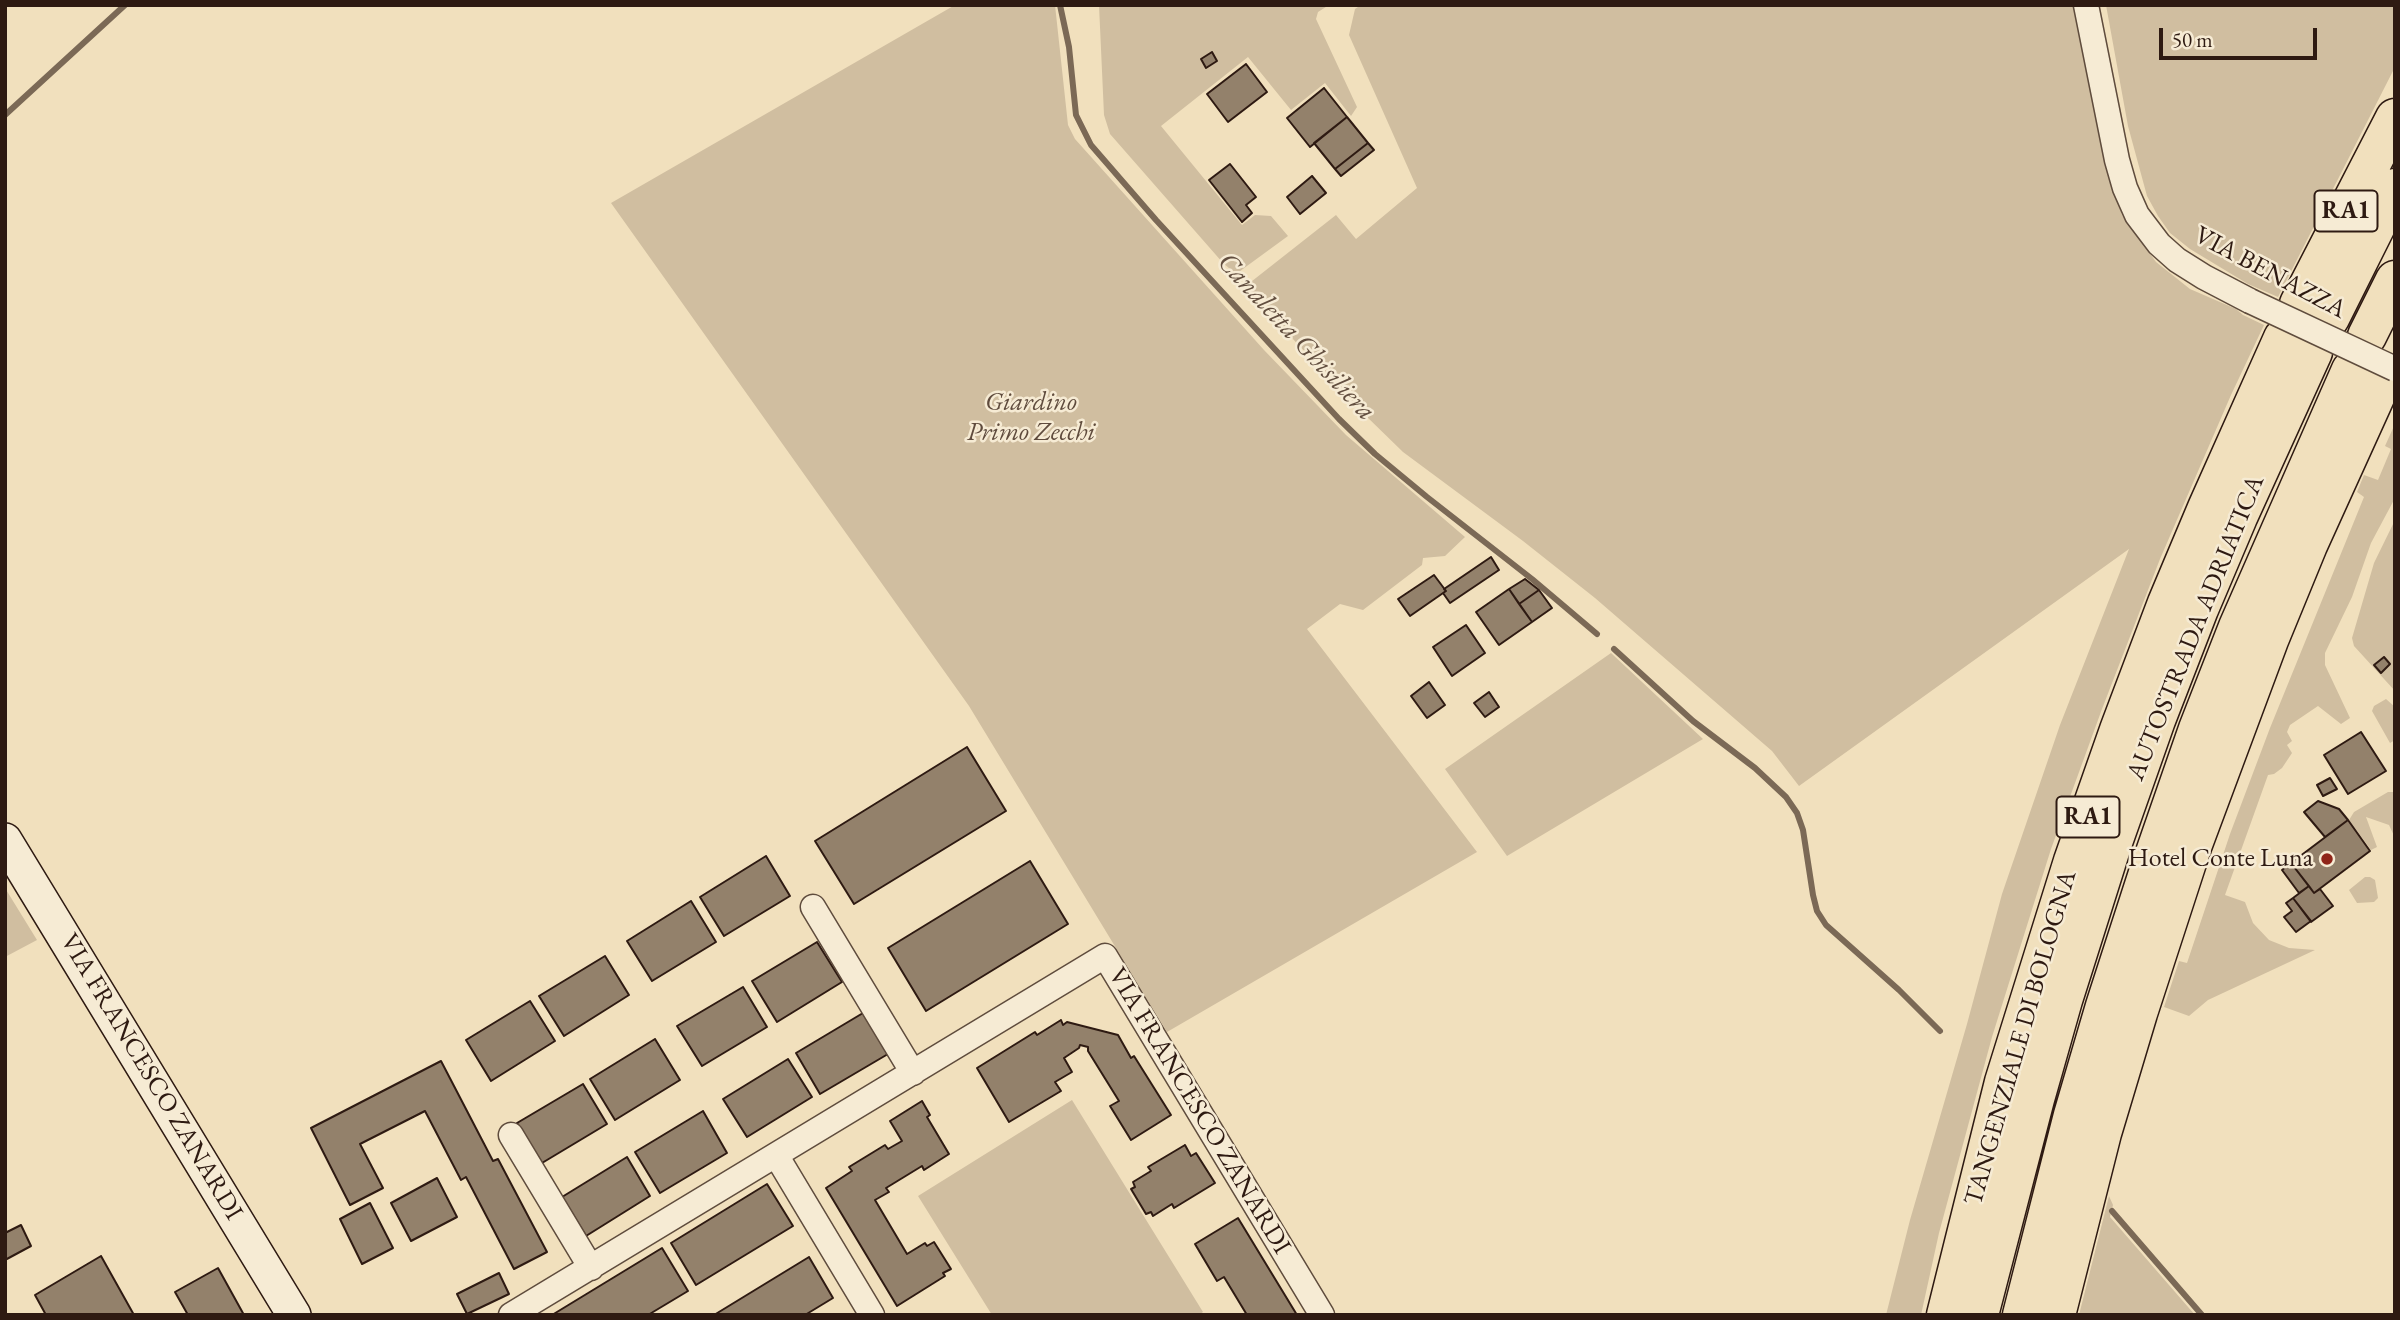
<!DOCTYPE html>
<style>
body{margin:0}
#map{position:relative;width:2400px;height:1320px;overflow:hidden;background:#f1e0bd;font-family:"EB Garamond",serif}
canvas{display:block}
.frame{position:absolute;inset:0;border:7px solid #2e1a12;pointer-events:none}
.scale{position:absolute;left:2159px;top:28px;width:158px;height:32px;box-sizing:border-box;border:4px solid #2e1a12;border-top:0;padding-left:9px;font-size:21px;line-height:24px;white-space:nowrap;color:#2e1a12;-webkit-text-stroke:5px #f6ebd4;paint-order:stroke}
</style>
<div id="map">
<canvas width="2400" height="1320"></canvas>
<div class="frame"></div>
<div class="scale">50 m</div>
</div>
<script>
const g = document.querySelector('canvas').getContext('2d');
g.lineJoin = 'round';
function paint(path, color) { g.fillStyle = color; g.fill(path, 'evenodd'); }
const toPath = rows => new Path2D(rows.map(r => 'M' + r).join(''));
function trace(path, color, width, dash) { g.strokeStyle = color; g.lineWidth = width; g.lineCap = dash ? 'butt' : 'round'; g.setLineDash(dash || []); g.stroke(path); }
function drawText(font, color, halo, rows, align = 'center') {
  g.font = font + ' "EB Garamond",serif'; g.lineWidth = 5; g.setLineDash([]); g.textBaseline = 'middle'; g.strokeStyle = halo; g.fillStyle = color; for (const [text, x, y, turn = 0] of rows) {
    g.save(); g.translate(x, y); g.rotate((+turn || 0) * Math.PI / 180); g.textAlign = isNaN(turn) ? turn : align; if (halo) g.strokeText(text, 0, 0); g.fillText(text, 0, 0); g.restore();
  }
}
const green = toPath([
 [955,5,1055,5,1068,125,1075,139,1264,350,1346,435,1465,537,1445,556,1423,558,1422,565,1363,610,1340,604,1307,629,1477,852,1167,1032,969,706,611,203],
 [1099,5,1329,5,1318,12,1316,19,1357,107,1351,116,1325,83,1291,110,1248,57,1161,126,1242,225,1255,215,1271,216,1288,236,1236,274,1223,263,1110,134,1104,115],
 [1361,5,2073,5,2107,164,2122,215,2156,262,2190,289,2236,309,2243,315,2264,325,2231,395,2160,559,2102,709,2051,849,1992,1037,1939,1233,1921,1315,1886,1315,1910,1220,1967,1024,2002,894,2060,725,2129,549,1799,786,1772,751,1595,598,1523,541,1403,452,1365,415,1255,299,1247,285,1336,215,1356,239,1417,188,1349,35,1355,9],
 [2106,5,2395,5,2395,67,2278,297,2248,284,2190,249,2170,233,2158,216,2147,196,2128,126],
 [2395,406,2395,498,2371,543,2352,597,2325,653,2325,665,2350,718,2341,724,2318,706,2290,725,2287,732,2292,741,2287,745,2292,753,2282,768,2274,774,2268,775,2225,895,2245,902,2253,923,2269,940,2289,948,2315,950,2208,1000,2189,1016,2164,1007,2179,961,2187,963,2230,834,2270,728,2364,497,2357,492,2364,475,2378,480,2391,449,2385,446,2394,426],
 [2395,520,2395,691,2354,646,2352,638,2374,563],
 [1611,653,1703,739,1507,856,1445,769],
 [2386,699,2395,707,2395,740,2390,743,2372,711,2374,706],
 [2388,792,2393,792,2395,798,2395,838,2389,825,2366,817,2377,847,2371,850,2349,820,2354,812],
 [2365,877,2370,877,2375,880,2378,898,2374,902,2357,903,2349,890],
 [5,888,37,940,5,957],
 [1072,1100,1203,1312,1199,1315,992,1315,918,1196],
 [2109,1196,2113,1205,2110,1217,2195,1315,2079,1315]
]);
const stream = toPath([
 [1060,5,1069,47,1076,115,1091,145,1156,220,1339,419,1375,454,1427,497,1532,579,1597,634],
 [5,115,125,5],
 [1614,649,1693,721,1755,768,1786,797,1797,813,1803,830,1813,895,1817,911,1826,925,1899,990,1940,1031],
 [2112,1211,2202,1315]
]);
const building = toPath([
 [1212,52,1217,61,1206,68,1201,59,1212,52],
 [1246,64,1267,92,1228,122,1207,94,1246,64],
 [1324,88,1347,117,1310,147,1287,118,1324,88],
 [1347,117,1368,143,1335,169,1314,143,1347,117],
 [1368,143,1374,150,1341,176,1335,169,1368,143],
 [1230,164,1256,197,1246,205,1252,213,1242,222,1209,180,1230,164],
 [1312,176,1326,193,1300,214,1287,197,1312,176],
 [1491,557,1499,570,1450,603,1443,593,1446,591,1444,589,1491,557],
 [1434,575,1446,591,1410,616,1398,599,1434,575],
 [1525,579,1539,590,1519,604,1509,589,1525,579],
 [1509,589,1532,622,1499,645,1476,612,1509,589],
 [1539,590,1552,608,1532,622,1519,604,1539,590],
 [1466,625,1485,653,1452,676,1433,647,1466,625],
 [2384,657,2390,664,2381,673,2374,665,2384,657],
 [1429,682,1445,705,1427,718,1411,696,1429,682],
 [1489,692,1499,707,1485,717,1474,703,1489,692],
 [2361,732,2386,771,2348,794,2324,755,2361,732],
 [967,747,1006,811,854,904,815,841,967,747],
 [2330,778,2337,789,2323,796,2317,785,2330,778],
 [2318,801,2339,809,2348,820,2325,837,2304,812,2318,801],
 [2348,820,2370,851,2314,893,2291,863,2348,820],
 [766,856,790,896,724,936,700,897,766,856],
 [1030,861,1068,924,926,1011,888,948,1030,861],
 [2291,863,2309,886,2299,893,2282,870,2291,863],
 [2309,886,2314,893,2320,889,2333,906,2311,922,2293,898,2309,886],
 [2293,898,2311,921,2296,932,2284,917,2292,911,2286,903,2293,898],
 [691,901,716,942,652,981,627,941,691,901],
 [817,942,842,982,777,1022,752,981,817,942],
 [605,956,629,995,564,1036,539,996,605,956],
 [743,987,767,1027,702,1066,677,1026,743,987],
 [530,1001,555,1041,491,1081,466,1040,530,1001],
 [863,1013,888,1054,820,1094,796,1053,863,1013],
 [1061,1020,1063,1025,1067,1022,1118,1035,1131,1058,1134,1056,1171,1115,1131,1140,1110,1106,1119,1101,1088,1051,1088,1047,1080,1045,1079,1048,1064,1058,1072,1072,1055,1082,1061,1091,1009,1122,977,1068,1035,1032,1037,1035,1061,1020],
 [655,1039,680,1080,615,1120,590,1079,655,1039],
 [788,1059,812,1097,747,1137,723,1099,788,1059],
 [441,1061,493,1161,498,1159,547,1252,514,1269,466,1177,461,1180,425,1111,360,1144,383,1188,350,1205,311,1128,441,1061],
 [583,1084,607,1124,542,1163,517,1123,583,1084],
 [922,1101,930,1115,927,1117,949,1154,924,1170,922,1166,886,1188,889,1192,875,1200,907,1254,925,1243,927,1246,934,1242,951,1269,943,1273,945,1276,897,1306,826,1188,852,1171,849,1167,885,1145,888,1149,902,1141,890,1121,922,1101],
 [703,1111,727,1153,660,1193,635,1152,703,1111],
 [1185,1145,1191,1156,1196,1153,1215,1183,1174,1208,1172,1204,1153,1216,1151,1212,1146,1214,1131,1189,1135,1187,1133,1182,1151,1171,1148,1167,1185,1145],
 [627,1157,650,1196,586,1236,562,1197,627,1157],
 [437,1178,457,1217,411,1241,391,1203,437,1178],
 [767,1184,793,1226,696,1285,671,1243,767,1184],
 [370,1203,393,1248,362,1264,340,1219,370,1203],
 [1238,1218,1297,1315,1247,1315,1224,1277,1217,1281,1195,1244,1238,1218],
 [21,1225,31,1246,5,1260,5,1233,21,1225],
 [662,1248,688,1291,648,1315,552,1315,662,1248],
 [101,1256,134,1315,46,1315,35,1295,101,1256],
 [809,1257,833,1298,805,1315,714,1315,809,1257],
 [218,1268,244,1315,188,1315,175,1292,218,1268],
 [499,1273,509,1294,467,1314,457,1294,499,1273]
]);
const street = toPath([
 [2086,5,2117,160,2125,188,2137,215,2159,244,2177,260,2204,277,2250,301],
 [813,907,913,1073],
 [511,1135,591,1268],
 [776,1155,872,1315],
 [511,1315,1105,956,1322,1315]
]);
const secondary = toPath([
 [5,840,294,1315]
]);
const highway = toPath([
 [2299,304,2395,118],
 [2330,318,2395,188],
 [2367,336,2395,280],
 [1946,1315,2004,1082,2073,861,2119,730,2167,603,2207,508,2283,338],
 [1979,1315,2035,1099,2063,1000,2112,845,2156,720,2199,609,2238,517,2313,352],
 [2022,1315,2073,1115,2105,1006,2149,870,2198,729,2238,627,2351,370],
 [2056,1315,2102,1133,2138,1013,2193,844,2269,640,2308,545,2381,384]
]);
const streetBridge = toPath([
 [2250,301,2395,369]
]);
const markers = [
 [2327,859,7,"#8f2418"]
];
const shields = [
 [2346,211,63],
 [2088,817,63]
];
const shieldNames = [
 ["RA1",2346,211],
 ["RA1",2088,817]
];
const streetNames = [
 ["VIA BENAZZA",2270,273,28],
 ["AUTOSTRADA ADRIATICA",2196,628,-68],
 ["TANGENZIALE DI BOLOGNA",2021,1038,-74],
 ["VIA FRANCESCO ZANARDI",151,1077,59],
 ["VIA FRANCESCO ZANARDI",1199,1111,59]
];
const parkNames = [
 ["Giardino",1031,403],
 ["Primo Zecchi",1031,433]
];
const poiNames = [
 ["Hotel Conte Luna",2313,859]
];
const waterNames = [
 ["Canaletta Ghisiliera",1296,337,47]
];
paint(green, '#d0bea0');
trace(stream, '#7b6956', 6);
paint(building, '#93816b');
trace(building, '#2e1a12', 2);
trace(street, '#5f4c3d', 27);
trace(secondary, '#2e1a12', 36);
trace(highway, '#2e1a12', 41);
trace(street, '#f6ebd4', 24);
trace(secondary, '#f6ebd4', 33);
trace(highway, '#f1e0bd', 38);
trace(streetBridge, '#5f4c3d', 27, []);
trace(streetBridge, '#f6ebd4', 24);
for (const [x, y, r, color] of markers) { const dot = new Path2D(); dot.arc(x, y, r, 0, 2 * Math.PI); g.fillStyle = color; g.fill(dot); trace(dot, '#f6ebd4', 2.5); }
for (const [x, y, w] of shields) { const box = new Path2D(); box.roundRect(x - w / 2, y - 20.5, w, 41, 5); g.fillStyle = '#f6ebd4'; g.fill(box); trace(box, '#2e1a12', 2); }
drawText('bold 24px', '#2e1a12', null, shieldNames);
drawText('26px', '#2e1a12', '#f6ebd4', streetNames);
drawText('italic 26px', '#5f4b3d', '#f6ebd4', parkNames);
drawText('26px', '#2e1a12', '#f6ebd4', poiNames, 'right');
drawText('italic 28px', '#624e3f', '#f6ebd4', waterNames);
</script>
